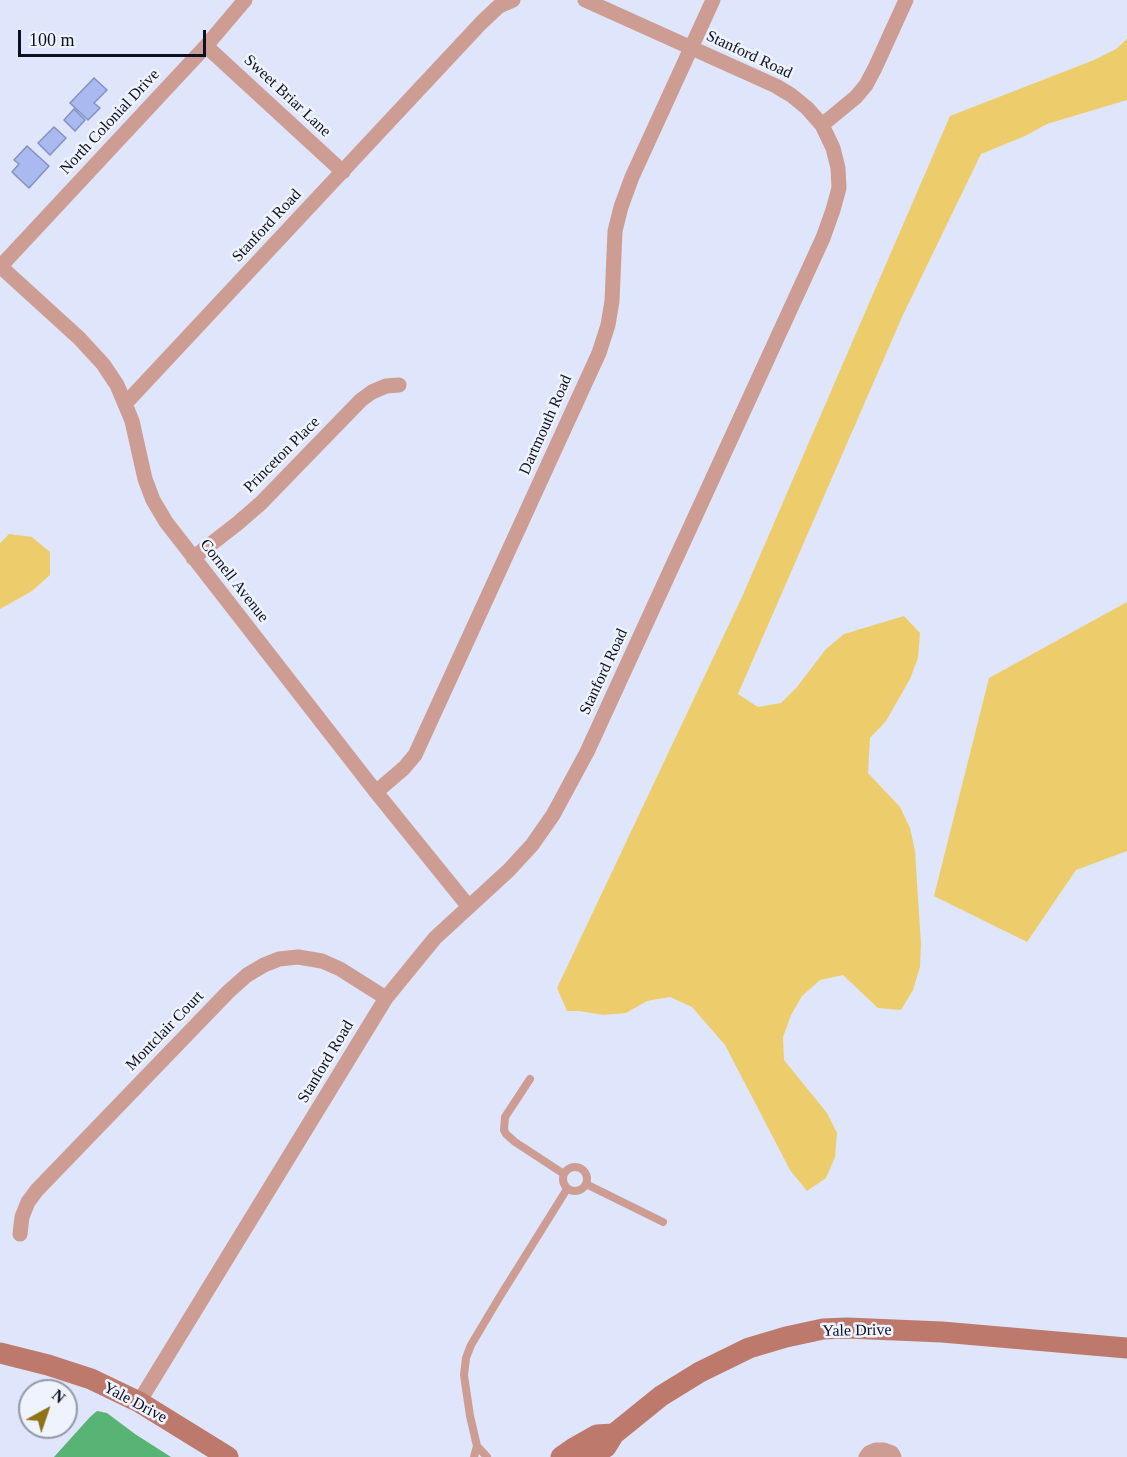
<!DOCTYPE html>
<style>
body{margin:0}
#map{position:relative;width:1127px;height:1457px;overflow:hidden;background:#dfe5fa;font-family:Georgia,serif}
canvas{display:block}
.north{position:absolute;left:18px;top:1379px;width:60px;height:60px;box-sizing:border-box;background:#eff3fd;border:2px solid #9498a5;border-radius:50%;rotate:40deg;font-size:16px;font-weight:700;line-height:24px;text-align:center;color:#0c1021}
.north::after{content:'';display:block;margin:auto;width:21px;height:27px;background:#8e7419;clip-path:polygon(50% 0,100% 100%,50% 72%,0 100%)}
.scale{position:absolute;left:18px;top:30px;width:188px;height:27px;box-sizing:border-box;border:3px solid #0c1021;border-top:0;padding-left:8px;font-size:18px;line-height:21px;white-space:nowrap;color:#0c1021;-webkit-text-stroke:4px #eff3fd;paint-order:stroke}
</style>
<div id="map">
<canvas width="1127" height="1457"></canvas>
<div class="north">N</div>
<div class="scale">100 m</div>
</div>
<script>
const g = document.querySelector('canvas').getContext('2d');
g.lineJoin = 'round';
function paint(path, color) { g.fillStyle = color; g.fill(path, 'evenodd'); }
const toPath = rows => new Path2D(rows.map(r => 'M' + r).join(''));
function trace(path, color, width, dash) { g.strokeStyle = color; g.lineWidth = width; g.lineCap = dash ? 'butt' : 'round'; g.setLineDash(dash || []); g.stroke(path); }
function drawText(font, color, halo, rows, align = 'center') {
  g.font = font + ' Georgia,serif'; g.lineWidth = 5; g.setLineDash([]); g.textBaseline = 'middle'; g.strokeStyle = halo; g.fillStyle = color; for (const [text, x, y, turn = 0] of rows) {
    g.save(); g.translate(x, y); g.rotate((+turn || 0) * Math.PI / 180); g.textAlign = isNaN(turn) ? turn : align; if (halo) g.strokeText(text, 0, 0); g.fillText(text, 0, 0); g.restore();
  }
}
const green = toPath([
 [1127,39,1127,100,1047,124,1025,136,981,154,902,317,738,694,758,707,781,703,797,687,826,649,844,634,904,616,920,633,918,658,910,679,886,721,870,738,868,773,900,807,910,828,915,851,921,944,920,967,913,990,901,1010,878,1008,843,975,820,980,802,996,791,1015,783,1037,784,1060,827,1113,837,1133,835,1157,826,1178,807,1191,790,1170,725,1045,692,1007,670,997,647,1001,626,1013,603,1015,579,1011,567,1011,557,988,742,597,950,116,1094,60,1116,49],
 [9,534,32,537,50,552,50,575,32,591,0,609,0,543],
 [1127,602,1127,851,1076,870,1027,942,934,896,989,678]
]);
const water = toPath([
 [97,1411,107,1413,135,1434,171,1457,54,1457,90,1417]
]);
const building = toPath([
 [94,78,107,90,94,103,100,108,88,120,70,103,94,78],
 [74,109,85,120,75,131,64,120,74,109],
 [54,127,66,138,50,155,38,143,54,127],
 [27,146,49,166,29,188,12,172,19,164,14,160,27,146]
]);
const lane = toPath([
 [530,1079,505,1117,504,1130,506,1134,515,1142,564,1174],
 '563 1179a12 12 0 1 1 24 0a12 12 0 1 1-24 0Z',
 [586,1184,663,1222],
 [474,1457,477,1446],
 [487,1457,477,1446,470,1416,464,1375,466,1358,471,1345,499,1298,567,1189]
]);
const street = toPath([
 [206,46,343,172],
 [822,125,856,97,866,85,875,68,906,0],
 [0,266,79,338,103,364,117,385,125,404,132,421,145,479,153,500,166,522,376,792,469,907],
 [0,267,206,46,245,0],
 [125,404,481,23,499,6,513,0],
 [193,558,238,523,261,503,361,400,372,392,386,386,399,385],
 [376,792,404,768,415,755,599,353,608,325,612,301,615,231,621,207,632,177,713,0],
 [20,1234,22,1217,28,1202,37,1190,228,992,247,975,264,965,279,959,298,957,322,961,340,969,386,998],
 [139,1402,386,998,435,938,509,870,532,845,553,815,587,752,823,238,833,210,839,188,838,168,833,148,822,125,807,108,791,95,776,86,585,0],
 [866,1457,869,1453,876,1450,884,1450,892,1453,894,1457]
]);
const secondary = toPath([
 [0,1353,48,1365,91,1379,139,1402,228,1457],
 [561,1457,574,1448,597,1435,614,1434],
 [589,1457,606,1447,614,1434,661,1396,700,1372,749,1348,786,1337,823,1329,847,1328,942,1332,1127,1348]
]);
const streetNames = [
 ["Stanford Road",749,55,25],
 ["Sweet Briar Lane",287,96,43],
 ["North Colonial Drive",110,122,-47],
 ["Stanford Road",267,226,-47],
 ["Dartmouth Road",546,425,-66],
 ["Princeton Place",282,455,-45],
 ["Cornell Avenue",234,581,52],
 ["Stanford Road",604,672,-65],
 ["Montclair Court",165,1031,-46],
 ["Stanford Road",326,1062,-59],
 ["Yale Drive",857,1331,-1],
 ["Yale Drive",135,1403,28]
];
paint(green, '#edcd6b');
paint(water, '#57b474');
paint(building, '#aabaf0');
trace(building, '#8291c0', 1.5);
trace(lane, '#cd9d94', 8);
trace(street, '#cd9d94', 15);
trace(secondary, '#bd796b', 21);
drawText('16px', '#0c1021', '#eff3fd', streetNames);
</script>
